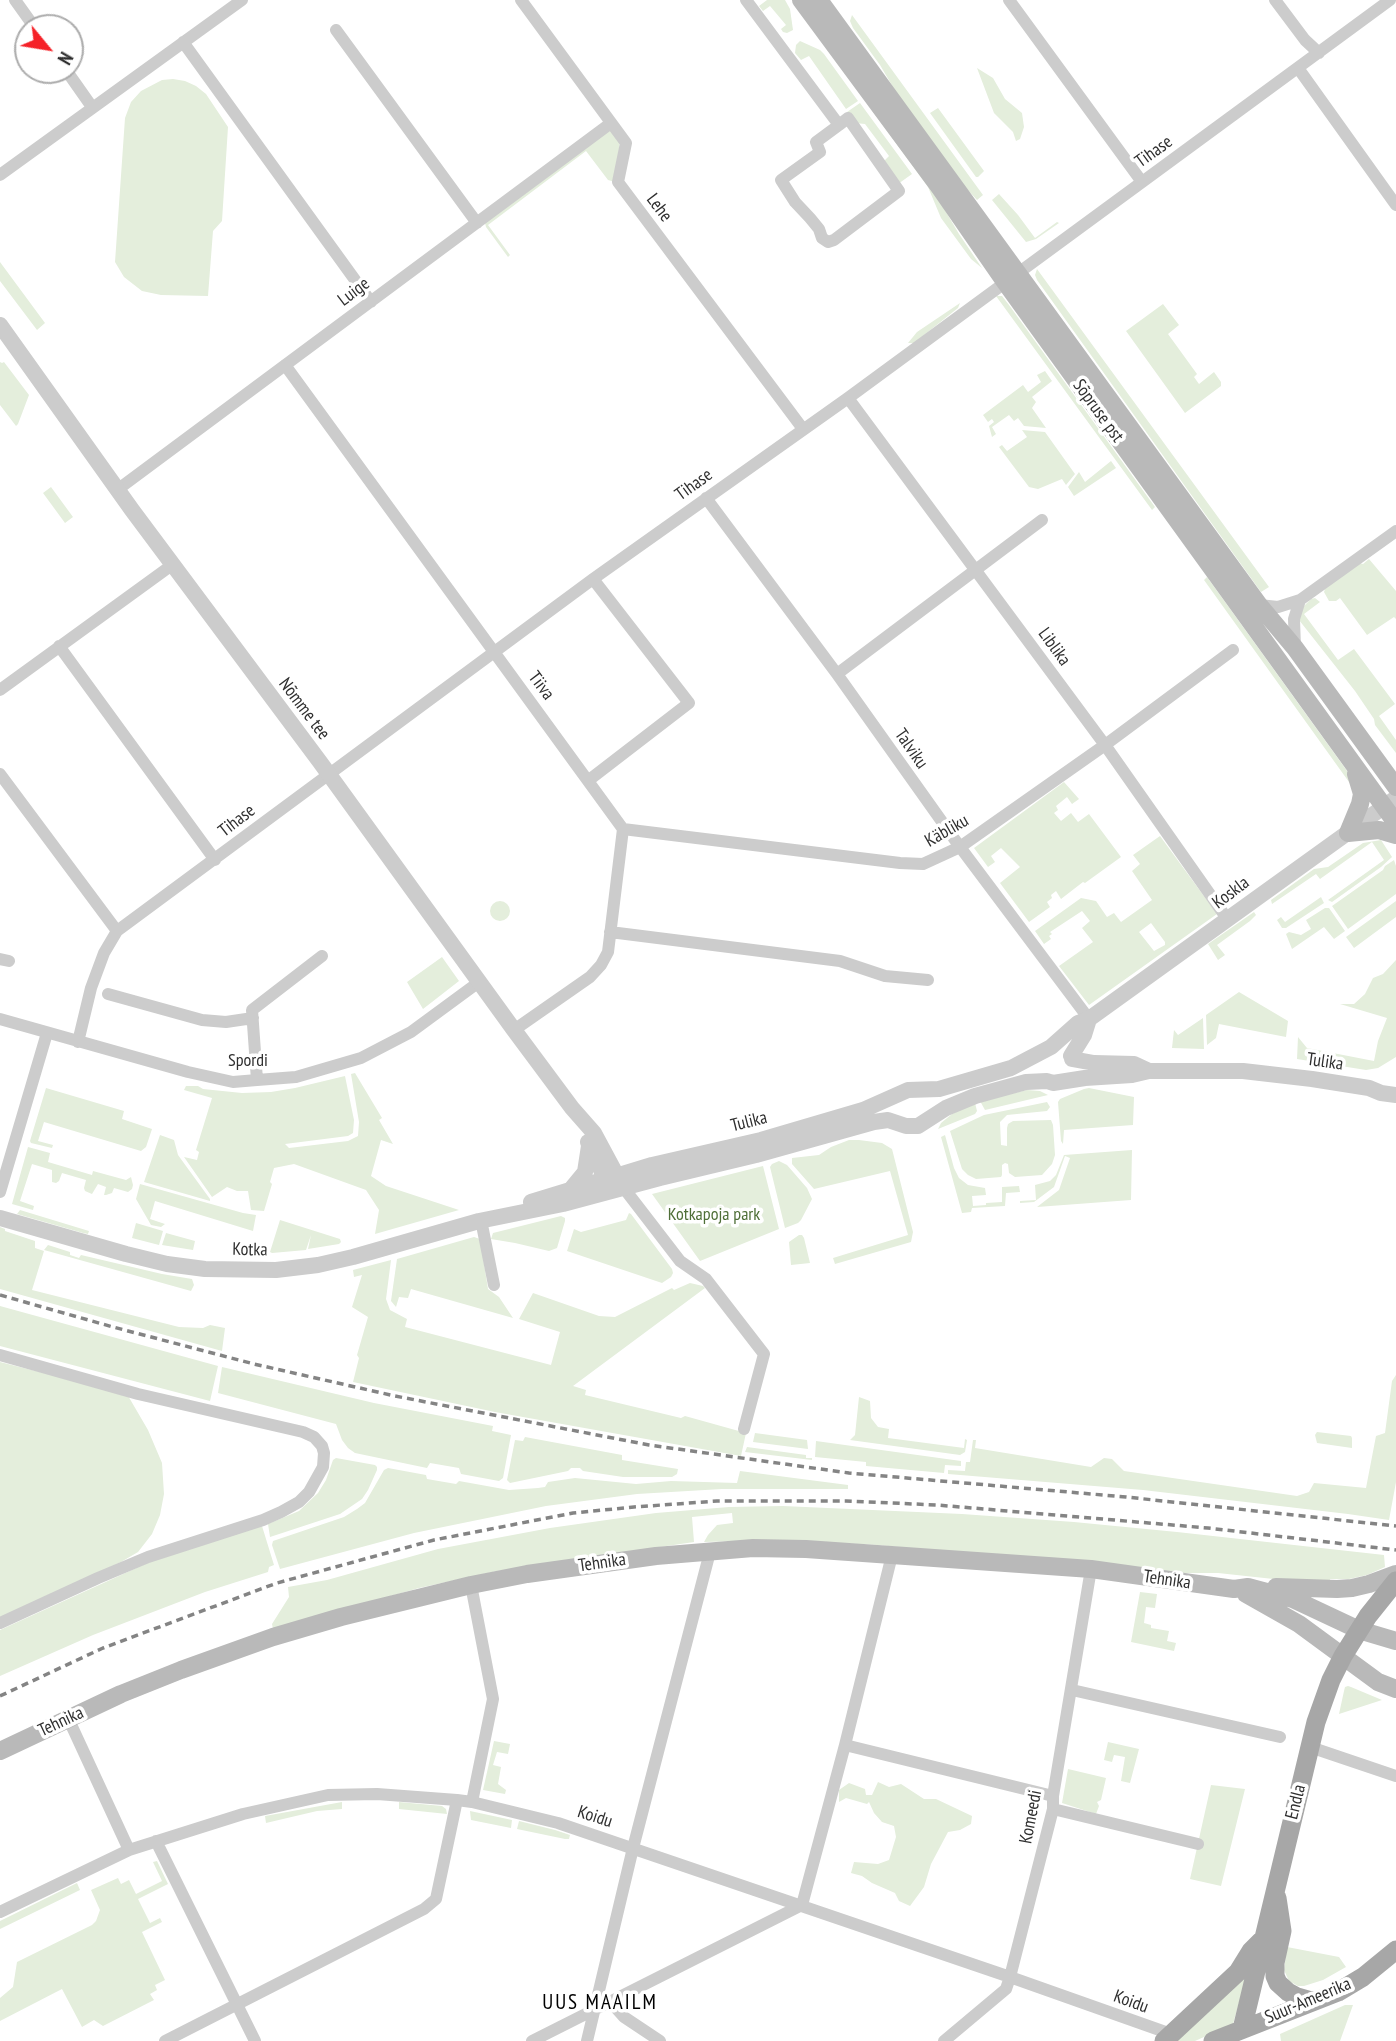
<!DOCTYPE html>
<meta charset="utf-8">
<style>
body{margin:0}
#map{position:relative;width:1396px;height:2041px;overflow:hidden;background:#fff;font-family:"PT Sans Narrow",sans-serif}
canvas{display:block}
.north{position:absolute;left:14px;top:14px;width:70px;height:70px;box-sizing:border-box;background:#fff;border:2px solid #acacac;border-radius:50%;rotate:120deg;font-size:19px;font-weight:700;line-height:28px;text-align:center;color:#2f2f2f}
.north::after{content:'';display:block;margin:auto;width:24px;height:32px;background:#f52228;clip-path:polygon(50% 0,100% 100%,50% 72%,0 100%)}
</style>
<div id="map">
<canvas width="1396" height="2041"></canvas>
<div class="north">N</div>
</div>
<script>
const g = document.querySelector('canvas').getContext('2d');
g.lineJoin = 'round';
function paint(path, color) { g.fillStyle = color; g.fill(path, 'evenodd'); }
const toPath = rows => new Path2D(rows.map(r => 'M' + r).join(''));
function trace(path, color, width, dash) { g.strokeStyle = color; g.lineWidth = width; g.lineCap = dash ? 'butt' : 'round'; g.setLineDash(dash || []); g.stroke(path); }
function drawText(font, color, halo, rows, align = 'center') {
  g.font = font + ' "PT Sans Narrow",sans-serif'; g.lineWidth = 7; g.setLineDash([]); g.textBaseline = 'middle'; g.strokeStyle = halo; g.fillStyle = color; for (const [text, x, y, turn = 0] of rows) {
    g.save(); g.translate(x, y); g.rotate((+turn || 0) * Math.PI / 180); g.textAlign = isNaN(turn) ? turn : align; if (halo) g.strokeText(text, 0, 0); g.fillText(text, 0, 0); g.restore();
  }
}
const green = toPath([
 [767,0,785,0,790,9,793,30,787,33,783,32,781,29,786,25,770,6,763,11,759,6],
 [852,15,983,195,977,200,956,177,903,104,880,65,853,28,850,21],
 [800,41,820,50,824,54,858,101,846,109,809,56,801,60,795,53,796,45],
 [977,68,993,78,1005,99,1022,113,1024,127,1020,139,1016,141,1013,132,994,113],
 [173,79,185,81,196,86,206,94,228,127,222,221,213,231,208,296,161,295,142,291,124,277,115,262,125,118,131,102,141,91,162,80],
 [866,102,936,195,959,234,982,268,971,259,941,218,928,187],
 [860,103,912,174,898,184,883,162,889,156,865,124,855,123,847,112],
 [938,108,984,171,978,177,976,177,930,113],
 [609,129,620,140,615,182,608,180,586,151,488,225,510,255,508,257,486,227,485,223],
 [999,194,1018,215,1035,238,1057,222,1059,223,1036,239,1026,242,992,200],
 [0,262,45,323,37,330,0,281],
 [1037,269,1269,587,1261,592,1037,280,1035,275],
 [996,296,1002,296,1009,305,1155,507,1152,510],
 [960,303,958,308,914,343,908,343,917,332],
 [1163,304,1179,325,1168,334,1197,374,1194,377,1199,384,1214,372,1221,382,1221,386,1185,413,1126,331],
 [0,362,2,363,4,362,29,395,18,424,16,426,0,405],
 [1045,371,1052,381,1032,397,1036,402,1032,408,1046,428,1024,426,1018,418,1014,421,1009,415,992,427,996,434,992,437,989,426,994,422,992,419,988,422,983,415,1023,385,1028,392,1041,382,1037,375],
 [1022,430,1045,432,1075,474,1066,485,1062,479,1038,489,1029,487,999,447,1002,445,1007,451,1027,437],
 [1111,461,1116,468,1074,496,1068,487,1079,472,1085,482],
 [51,487,73,517,65,523,43,493],
 [1369,559,1396,591,1396,619,1394,617,1367,635,1340,598,1336,601,1329,601,1324,592,1325,589,1359,563,1363,564],
 [1207,577,1342,764,1350,775,1354,789,1204,580],
 [1315,598,1320,602,1304,614,1338,660,1354,649,1395,704,1379,716,1396,740,1396,753,1375,725,1374,719,1355,691,1299,620,1303,607,1311,599],
 [1064,782,1079,799,1072,804,1067,797,1056,806,1058,810,1054,813,1061,821,1071,813,1078,822,1089,814,1121,857,1085,883,1083,882,1061,899,1056,891,1051,895,1052,898,1047,902,1050,907,1029,922,1000,883,1020,867,1001,848,991,856,995,862,988,867,974,848],
 [1160,836,1217,914,1089,1005,1059,966,1093,942,1082,928,1090,921,1082,911,1050,932,1052,934,1049,936,1051,939,1044,944,1035,931,1081,898,1096,901,1107,917,1114,913,1121,922,1152,900,1132,871,1140,864,1133,855],
 [1151,923,1165,942,1165,945,1154,951,1139,932],
 [1381,840,1392,857,1381,867,1332,902,1328,900,1384,860,1372,842,1320,879,1316,874,1272,904,1271,900,1314,869,1328,867,1363,843],
 [1394,860,1396,866,1396,894,1348,929,1332,906,1383,870,1385,866],
 [1321,897,1324,903,1286,928,1282,928,1277,920,1281,917,1285,922],
 '490 911a10 10 0 1 1 20 0a10 10 0 1 1-20 0Z',
 [1396,901,1396,917,1354,948,1346,937],
 [1325,908,1329,908,1345,931,1334,939,1324,927,1292,949,1286,934,1289,932,1301,935,1311,929,1306,920],
 [1254,912,1256,915,1250,921,1217,945,1225,955,1218,960,1208,944],
 [442,957,459,981,423,1009,407,982],
 [1396,960,1396,1057,1378,1068,1366,1070,1297,1059,1298,1037,1307,1048,1374,1061,1378,1041,1387,1018,1340,1004,1354,1004,1365,994,1373,978,1383,974],
 [1239,992,1288,1021,1286,1037,1219,1024,1216,1038,1207,1045,1206,1015],
 [1203,1018,1204,1049,1172,1048,1174,1030,1178,1035],
 [355,1073,382,1118,379,1120,393,1144,381,1140,371,1176,386,1186,459,1210,375,1234,379,1210,366,1190,294,1164,274,1168,270,1182,272,1184,264,1211,251,1210,248,1191,237,1191,227,1187,212,1197,184,1157,197,1160,199,1152,196,1150,212,1098,184,1090,186,1086,198,1086,203,1089,242,1093,271,1092,295,1088,345,1076,354,1120,353,1133,348,1136,285,1144,289,1148,348,1141,358,1136,359,1122,351,1074],
 [46,1088,124,1111,122,1119,152,1129,146,1147,141,1151,44,1122,38,1141,53,1145,52,1148,31,1143,30,1141],
 [1089,1088,1134,1097,1133,1125,1064,1130,1063,1144,1061,1141,1058,1102,1060,1099,1084,1089],
 [1027,1090,1040,1091,1048,1095,985,1110,980,1101],
 [1047,1102,1050,1107,1047,1111,1007,1115,1000,1122,1001,1145,1007,1146,1007,1128,1008,1124,1013,1121,1051,1120,1053,1125,1055,1155,1052,1164,1042,1175,1015,1177,1009,1173,1008,1164,1005,1163,1002,1165,1002,1175,1001,1177,976,1179,968,1175,962,1169,950,1131,984,1115],
 [975,1103,977,1111,975,1114,938,1129,941,1123,952,1114],
 [160,1135,174,1140,178,1155,210,1199,210,1201,144,1182],
 [945,1135,954,1168,959,1178,968,1185,985,1188,986,1195,972,1196,973,1206,986,1205,986,1203,1002,1202,1002,1187,1019,1186,1020,1192,1006,1193,1005,1206,972,1208,971,1212,962,1213,941,1137],
 [849,1140,859,1140,882,1143,892,1149,913,1232,911,1242,835,1264,833,1258,908,1235,890,1171,814,1189,792,1164,792,1158,819,1155,831,1147],
 [28,1147,50,1153,48,1162,92,1175,93,1171,126,1180,131,1177,133,1185,132,1189,128,1192,114,1188,112,1193,106,1195,104,1195,106,1187,98,1184,92,1194,85,1191,84,1188,86,1180,62,1173,59,1181,56,1183,52,1182,52,1170,32,1164,20,1201,34,1206,33,1210,12,1204],
 [1132,1150,1131,1200,1037,1207,1059,1190,1070,1158,1065,1156,1054,1187,1034,1202,1020,1203,1020,1201,1036,1200,1035,1185,1050,1181,1056,1175,1064,1155],
 [779,1161,787,1165,807,1188,812,1199,801,1220,798,1223,785,1228,770,1167,772,1164],
 [763,1166,779,1229,700,1261,652,1194],
 [140,1184,243,1213,256,1215,253,1231,155,1201,150,1219,165,1224,161,1227,151,1225,136,1199],
 [20,1210,89,1231,88,1234,83,1233,17,1214],
 [629,1213,631,1214,672,1269,673,1273,671,1277,662,1283,567,1251,574,1229,581,1232,626,1220],
 [561,1216,565,1218,565,1221,557,1248,549,1251,515,1243,491,1239,493,1233],
 [280,1220,340,1239,341,1242,339,1244,308,1249,311,1235,306,1250,272,1253,270,1252],
 [136,1223,163,1231,159,1245,132,1238],
 [0,1227,5,1229,5,1231,35,1241,35,1248,44,1251,32,1290,179,1327,203,1328,210,1325,225,1328,222,1351,0,1289],
 [166,1233,195,1241,193,1250,162,1245],
 [799,1235,802,1235,804,1238,810,1263,791,1265,789,1242],
 [474,1237,480,1239,488,1289,499,1297,513,1318,411,1289,408,1298,399,1297,396,1307,391,1301,397,1259],
 [48,1245,70,1252,70,1255,79,1258,81,1255,162,1274,192,1279,194,1285,191,1291,44,1250],
 [391,1260,386,1299,390,1310,407,1319,405,1327,551,1365,560,1332,519,1319,533,1293,599,1316,615,1317,672,1288,674,1290,690,1283,703,1286,705,1288,573,1386,586,1390,585,1395,681,1418,685,1416,746,1433,741,1456,495,1412,353,1382,359,1358,357,1355,368,1317,352,1307,362,1275,354,1277,353,1270],
 [0,1306,218,1366,210,1401,0,1346],
 [0,1362,127,1394,148,1430,162,1463,164,1494,160,1515,152,1534,138,1552,121,1562,0,1619],
 [222,1367,374,1403,493,1426,492,1431,511,1435,503,1478,499,1481,461,1474,459,1468,430,1463,427,1468,355,1453,348,1448,342,1440,336,1424,218,1393],
 [1396,1375,1396,1482,1389,1520,1348,1514,1143,1490,948,1474,948,1470,965,1471,966,1462,970,1462,973,1440,976,1440,975,1448,1091,1467,1104,1458,1112,1459,1124,1471,1297,1496,1309,1492,1314,1483,1366,1488,1376,1436,1385,1433,1392,1381],
 [859,1397,870,1401,871,1418,878,1427,889,1429,888,1438,964,1448,965,1439,967,1440,965,1452,960,1455,850,1440,855,1435],
 [1317,1432,1351,1436,1352,1438,1352,1448,1317,1443,1315,1435],
 [755,1433,807,1440,808,1449,753,1442],
 [525,1437,622,1455,622,1460,678,1469,677,1474,672,1477,623,1477,583,1471,580,1468,571,1468,568,1471,510,1483,507,1480,515,1440,523,1441],
 [816,1441,961,1461,961,1466,945,1465,944,1473,866,1466,866,1462,815,1457],
 [747,1447,806,1455,806,1458,812,1458,812,1460,745,1452],
 [336,1458,375,1465,377,1467,377,1470,368,1490,362,1499,340,1514,270,1537,268,1524,299,1511,318,1493,326,1480,333,1460],
 [388,1468,426,1475,427,1479,456,1484,459,1481,509,1490,538,1488,545,1487,548,1482,575,1478,636,1484,671,1481,737,1483,740,1471,848,1485,848,1489,722,1489,637,1494,546,1506,414,1533,280,1569,272,1545,273,1541,344,1517,357,1509,365,1503,384,1470],
 [783,1506,962,1514,1074,1522,1177,1532,1384,1555,1385,1567,1367,1575,1349,1579,1330,1579,1329,1585,1218,1573,1180,1573,878,1545,779,1540,704,1542,708,1535,717,1525,733,1523,732,1513,692,1517,694,1542,497,1571,419,1588,273,1629,272,1624,289,1597,288,1587,327,1580,438,1549,550,1528,656,1513,729,1507],
 [262,1526,274,1565,269,1567,268,1572,205,1592,93,1635,0,1676,0,1630,154,1560],
 [1140,1592,1157,1594,1155,1608,1146,1607,1144,1623,1151,1625,1151,1628,1169,1631,1167,1641,1176,1643,1174,1651,1131,1642],
 [1348,1686,1351,1687,1382,1700,1339,1714,1344,1691,1345,1687],
 [494,1741,510,1744,508,1754,497,1752,493,1765,501,1767,498,1784,506,1790,505,1794,483,1790],
 [1108,1742,1139,1749,1130,1783,1121,1781,1125,1757,1114,1755,1112,1762,1104,1760],
 [1068,1769,1106,1778,1101,1800,1097,1802,1099,1806,1096,1814,1062,1803],
 [878,1782,889,1787,901,1784,924,1799,936,1799,972,1816,971,1824,960,1830,948,1832,931,1864,924,1887,910,1906,899,1901,895,1893,872,1883,862,1876,851,1873,854,1862,878,1864,889,1860,896,1837,894,1826,882,1822,874,1813,869,1802,867,1804,846,1798,839,1802,839,1790,849,1783,865,1789,866,1795,872,1795],
 [1211,1785,1245,1789,1221,1886,1190,1879],
 [342,1802,342,1809,317,1811,266,1823,265,1816],
 [399,1802,442,1806,446,1809,447,1814,399,1809],
 [470,1811,512,1820,511,1828,471,1820],
 [519,1821,555,1830,570,1835,569,1839,565,1839,517,1829],
 [157,1861,168,1884,138,1899,150,1923,160,1918,162,1922,142,1932,165,1980,155,1985,157,1990,150,1994,154,2000,103,2026,94,2020,82,2027,62,1989,0,2021,0,1998,13,1987,17,1962,92,1925,96,1921,100,1910,91,1890,118,1878,121,1884,129,1880,136,1894,162,1881,153,1862],
 [77,1883,80,1890,0,1929,0,1921],
 [1287,1947,1339,1957,1346,1967,1323,1980,1304,1986,1298,1986,1289,1981,1284,1970],
 [1247,1974,1233,2024,1195,2041,1175,2041],
 [1345,2005,1353,2005,1340,2041,1281,2041,1280,2034]
]);
const minor = toPath([
 [15,0,35,28],
 [521,0,626,143,618,182,803,429],
 [746,0,839,125,816,142,820,152,781,180,795,202,810,218,819,229,822,238,828,242,834,240,899,191,848,118,839,125],
 [1009,0,1142,182],
 [1275,0,1305,40,1319,53],
 [336,30,477,223],
 [183,42,371,302],
 [1298,68,1396,205],
 [66,70,92,107],
 [0,175,242,0],
 [285,365,623,829,608,952,601,965,590,977,514,1030],
 [848,398,1105,745,1228,920],
 [117,490,611,123],
 [706,498,837,674,960,847,1089,1019],
 [1259,605,1278,607,1300,600,1396,531],
 [59,646,215,860],
 [1295,648,1294,619,1300,600],
 [837,674,1042,520],
 [0,690,172,565],
 [0,774,117,931],
 [589,780,689,703,593,579],
 [623,829,900,863,923,864,960,847,1105,745,1233,650],
 [610,932,840,961,885,976,928,980],
 [0,959,9,961],
 [108,994,202,1020,226,1022,253,1018],
 [0,1019,188,1072,233,1082,257,1080,296,1077,361,1058,411,1032,479,982],
 [78,1042,91,988,104,953,117,931,593,579,848,398,1390,0],
 [257,1080,252,1010,322,956],
 [623,1187,680,1261,706,1279,764,1354,744,1429],
 [0,1192,47,1033],
 [481,1220,494,1285],
 [0,1355,138,1394,303,1432,314,1437,322,1446,324,1453,323,1467,309,1492,299,1502,281,1512,263,1520,148,1557,98,1578,0,1623],
 [471,1585,493,1699,472,1802],
 [1072,1690,1280,1737],
 [68,1718,129,1850],
 [845,1745,1053,1796],
 [1310,1747,1396,1776],
 [1053,1809,1198,1844],
 [156,1841,255,2041],
 [0,1912,129,1850,243,1814,328,1795,377,1794,457,1800,472,1802,558,1823,1010,1977,1171,2034],
 [614,2000,616,2008,624,2017,660,2041],
 [165,2041,424,1909,436,1899,457,1800],
 [532,2041,802,1905,845,1745,892,1555],
 [587,2041,633,1848,710,1552],
 [944,2041,1006,1989,1010,1977,1053,1809,1053,1796,1091,1569]
]);
const tertiary = toPath([
 [0,325,132,510,320,762,514,1030,572,1108,594,1133,623,1187],
 [1071,1056,1084,1035,1089,1019],
 [1072,1059,1094,1063,1134,1064,1149,1071],
 [588,1142,602,1172,606,1179,614,1184],
 [571,1189,585,1172,589,1146],
 [531,1202,652,1165,761,1140,863,1110,908,1090,939,1089,1011,1068,1051,1047,1078,1023,1089,1019,1396,798],
 [0,1218,126,1254,167,1264,205,1269,276,1270,318,1265,353,1257,479,1221,563,1204,660,1178,756,1155,874,1122,888,1120,906,1126,918,1126,946,1108,975,1096,1026,1082,1047,1081,1053,1083,1085,1078,1132,1075,1149,1071,1243,1071,1312,1079,1369,1088,1381,1093,1396,1095]
]);
const secondary = toPath([
 [801,0,940,188,1005,282,1396,823],
 [819,0,1259,605,1295,648,1396,787],
 [1356,774,1362,794,1360,804,1348,833,1379,830,1396,835],
 [1276,1587,1337,1589,1352,1588,1369,1584,1396,1574],
 [1246,1594,1299,1624,1378,1682,1396,1689],
 [0,1751,121,1694,181,1670,273,1637,341,1617,471,1585,527,1574,656,1556,753,1548,806,1549,1091,1569,1234,1589,1248,1587,1293,1599,1359,1630,1396,1641]
]);
const primary = toPath([
 [1277,1898,1282,1931,1275,1963,1275,1976,1278,1983,1288,1992,1297,1997,1311,2001],
 [1242,2029,1316,1722,1331,1680,1343,1656,1368,1616,1396,1581],
 [1164,2041,1238,1972,1251,1951,1261,1941],
 [1213,2041,1338,1992,1363,1977,1396,1950]
]);
const rail = toPath([
 [0,1295,113,1327,254,1364,395,1396,649,1445,849,1473,1126,1497,1396,1526],
 [0,1696,103,1648,277,1583,434,1540,573,1513,634,1507,717,1501,846,1501,937,1505,1208,1528,1396,1550]
]);
const streetNames = [
 ["Tihase",1154,152,-36],
 ["Lehe",659,208,53],
 ["Luige",354,292,-37],
 ["Sõpruse pst",1098,411,54],
 ["Tihase",694,485,-36],
 ["Liblika",1054,647,54],
 ["Tiiva",541,686,53],
 ["Nõmme tee",304,709,53],
 ["Talviku",911,749,55],
 ["Tihase",237,821,-38],
 ["Käbliku",947,831,-30],
 ["Koskla",1231,893,-37],
 ["Spordi",248,1061],
 ["Tulika",1325,1062,8],
 ["Tulika",749,1122,-14],
 ["Kotka",250,1250,1],
 ["Tehnika",602,1563,-8],
 ["Tehnika",1167,1580,8],
 ["Tehnika",61,1722,-25],
 ["Endla",1296,1802,-76],
 ["Koidu",595,1817,18],
 ["Komeedi",1031,1817,-79],
 ["Suur-Ameerika",1308,2001,-23],
 ["Koidu",1131,2002,20]
];
const parkNames = [
 ["Kotkapoja park",714,1215]
];
const quarterNames = [
 ["UUS MAAILM",600,2003]
];
paint(green, '#e4eedc');
trace(minor, '#ccc', 12);
trace(tertiary, '#ccc', 16);
trace(secondary, '#b9b9b9', 18);
trace(primary, '#a7a7a7', 19);
trace(rail, '#848484', 3.5, [7, 5]);
drawText('18px', '#2f2f2f', '#fff', streetNames);
drawText('18px', '#4f6f38', '#fff', parkNames);
g.letterSpacing = '2px';
drawText('21px', '#000', '#fff', quarterNames);
g.letterSpacing = '0px';
</script>
